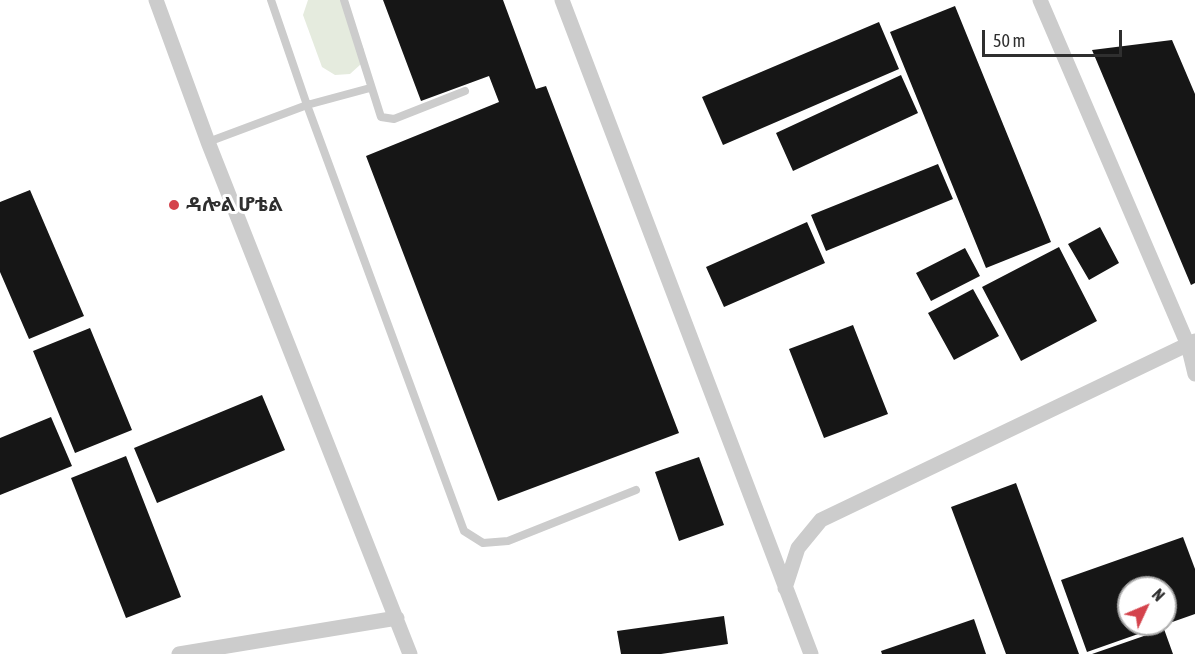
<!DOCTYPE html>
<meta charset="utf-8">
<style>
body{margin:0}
#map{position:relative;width:1195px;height:654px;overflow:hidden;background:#fff;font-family:"Asap Condensed",sans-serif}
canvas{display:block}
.north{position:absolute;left:1117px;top:576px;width:60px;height:60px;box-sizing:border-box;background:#fff;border:2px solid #acacac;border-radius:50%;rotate:46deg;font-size:16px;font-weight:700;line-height:24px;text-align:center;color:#2f2f2f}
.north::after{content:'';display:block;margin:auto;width:21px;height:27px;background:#d4434c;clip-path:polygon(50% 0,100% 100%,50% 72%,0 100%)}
.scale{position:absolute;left:982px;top:30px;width:140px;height:27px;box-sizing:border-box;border:3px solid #2f2f2f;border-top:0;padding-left:8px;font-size:18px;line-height:21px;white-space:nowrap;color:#2f2f2f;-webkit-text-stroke:4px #fff;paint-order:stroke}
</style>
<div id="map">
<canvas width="1195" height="654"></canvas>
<div class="north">N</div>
<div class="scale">50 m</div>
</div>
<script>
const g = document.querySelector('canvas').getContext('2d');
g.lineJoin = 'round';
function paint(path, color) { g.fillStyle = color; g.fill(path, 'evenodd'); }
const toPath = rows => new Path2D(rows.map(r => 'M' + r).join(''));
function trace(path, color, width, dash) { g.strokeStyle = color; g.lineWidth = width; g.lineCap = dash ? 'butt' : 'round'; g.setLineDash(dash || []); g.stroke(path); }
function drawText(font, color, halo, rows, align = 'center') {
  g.font = font + ' "Asap Condensed","Noto Sans Ethiopic",sans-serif'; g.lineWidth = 6; g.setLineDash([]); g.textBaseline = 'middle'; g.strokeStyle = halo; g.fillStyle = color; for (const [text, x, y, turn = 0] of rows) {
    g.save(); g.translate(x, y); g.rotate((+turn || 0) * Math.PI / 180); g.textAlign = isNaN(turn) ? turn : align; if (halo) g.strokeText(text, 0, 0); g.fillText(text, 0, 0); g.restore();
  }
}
const green = toPath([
 [308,0,344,0,364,50,361,64,350,74,335,75,322,67,303,15]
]);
const building = toPath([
 [383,0,503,0,536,89,546,86,679,433,498,501,366,156,499,102,489,76,421,101],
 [955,6,1051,242,986,268,890,32],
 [879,22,899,69,723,145,702,97],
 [1172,40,1195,94,1195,283,1191,285,1092,50],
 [901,75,918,113,793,171,776,133],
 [938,164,953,199,826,251,811,215],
 [30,190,84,316,29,339,0,272,0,202],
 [807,222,825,263,724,307,706,267],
 [1100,227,1119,263,1089,280,1068,244],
 [1059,247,1097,321,1021,361,982,287],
 [965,248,980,276,931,301,916,273],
 [973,289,999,336,954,360,928,313],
 [853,325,888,414,824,438,789,349],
 [90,328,132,430,75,453,33,351],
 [262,395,285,450,157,503,134,448],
 [51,417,72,466,0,495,0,438],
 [126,456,181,597,126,618,71,478],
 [699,457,724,525,679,541,655,472],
 [1016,483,1079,654,1006,654,951,507],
 [1183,537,1195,569,1195,614,1087,652,1061,580],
 [1129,588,1165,588,1165,624,1129,624],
 [724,616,728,644,661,654,621,654,617,631],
 [974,619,986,654,882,654,881,651],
 [1164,629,1173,654,1092,654]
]);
const service = toPath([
 [271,0,307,105,464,531,483,543,508,541,636,490],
 [344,0,381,117,394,119,465,91],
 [208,142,307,105,370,88]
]);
const minor = toPath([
 [156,0,208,142,410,654],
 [562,0,811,654],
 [1040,0,1188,345,1195,374],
 [785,588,798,548,821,520,1195,341],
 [179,654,397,618]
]);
const markers = [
 [174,205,6,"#d4434c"]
];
const poiNames = [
 ["ዳሎል ሆቴል",186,205]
];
paint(green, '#e5ebde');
paint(building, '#161616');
trace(service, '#ccc', 8);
trace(minor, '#ccc', 15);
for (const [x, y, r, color] of markers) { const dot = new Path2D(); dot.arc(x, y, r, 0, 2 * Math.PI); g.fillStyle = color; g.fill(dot); trace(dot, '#fff', 2); }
drawText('bold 20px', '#2f2f2f', '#fff', poiNames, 'left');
</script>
